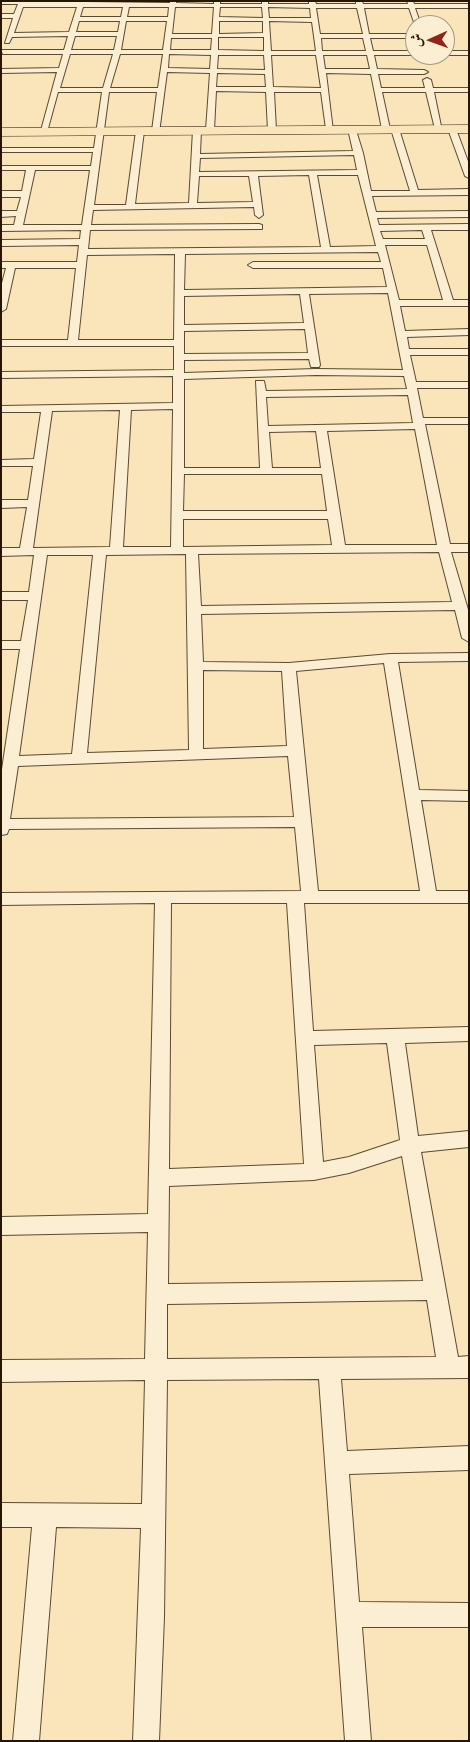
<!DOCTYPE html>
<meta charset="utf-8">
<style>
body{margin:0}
#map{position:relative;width:470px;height:1742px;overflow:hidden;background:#f9e5b9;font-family:"Libre Caslon Text",Amiri,serif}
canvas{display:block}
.frame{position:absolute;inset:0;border:2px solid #261601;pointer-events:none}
.north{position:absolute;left:405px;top:15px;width:50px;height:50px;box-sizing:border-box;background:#fbeed2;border:1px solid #a6987e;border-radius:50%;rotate:268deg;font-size:14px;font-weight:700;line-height:20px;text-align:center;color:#261601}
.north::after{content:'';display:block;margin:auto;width:18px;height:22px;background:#8f2418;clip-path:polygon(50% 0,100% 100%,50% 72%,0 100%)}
</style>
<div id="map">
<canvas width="470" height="1742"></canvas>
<div class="frame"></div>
<div class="north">ش</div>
</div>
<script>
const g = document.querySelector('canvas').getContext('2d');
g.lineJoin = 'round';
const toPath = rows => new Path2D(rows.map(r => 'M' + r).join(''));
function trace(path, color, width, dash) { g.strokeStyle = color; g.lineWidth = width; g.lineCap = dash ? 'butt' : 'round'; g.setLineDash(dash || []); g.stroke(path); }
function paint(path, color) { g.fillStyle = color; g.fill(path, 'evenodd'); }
const street = toPath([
 [1,1,170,3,170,1,176,1,176,3,214,4,214,1,220,1,220,4,262,4,262,1,268,1,268,4,309,4,309,1,315,1,316,4,356,4,356,1,362,1,363,4,408,4,407,1,413,1,414,4,469,4,469,8,415,8,421,25,415,25,409,8,364,8,369,34,415,34,415,38,370,38,373,51,415,51,415,55,374,55,377,69,424,70,428,72,424,74,378,74,381,88,425,88,423,80,427,78,431,80,433,88,469,88,469,92,434,92,442,131,435,129,426,92,382,92,390,129,386,131,382,129,371,74,326,73,333,131,326,129,321,92,274,92,276,130,272,132,268,130,266,92,216,91,214,130,210,132,206,130,210,73,167,72,159,133,152,131,157,92,109,92,94,205,126,205,136,131,140,129,144,131,135,204,189,203,193,130,197,128,201,130,200,154,353,151,348,129,355,127,363,153,371,191,410,191,391,129,395,127,399,129,418,190,469,189,469,195,372,196,376,212,469,211,469,217,377,218,379,225,469,224,469,230,431,230,453,300,469,300,469,306,400,306,405,331,469,329,469,335,407,337,409,349,469,349,469,355,410,355,416,382,469,382,469,388,417,388,423,418,469,418,469,424,425,424,450,544,469,544,469,552,451,552,469,613,469,642,462,638,455,610,201,614,203,662,289,663,390,654,469,653,469,661,398,662,419,790,469,791,469,801,421,800,436,891,469,891,469,903,304,903,313,1031,469,1027,469,1041,405,1043,418,1136,469,1131,469,1147,421,1152,458,1357,469,1356,469,1378,341,1379,347,1451,469,1446,469,1470,349,1474,359,1602,469,1603,469,1627,362,1627,371,1741,345,1741,319,1379,167,1380,164,1617,159,1741,133,1741,141,1528,56,1527,39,1741,13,1741,32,1527,1,1527,1,1503,142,1504,145,1380,1,1382,1,1360,145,1359,148,1232,1,1235,1,1217,148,1214,155,903,1,905,1,893,301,891,295,827,9,829,7,834,1,835,1,776,20,649,1,649,1,641,21,641,28,600,1,600,1,592,29,592,34,555,1,556,1,548,20,548,27,507,1,508,1,500,28,500,33,466,1,466,1,460,34,459,41,412,1,412,1,406,173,403,173,376,1,378,1,372,174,370,174,346,1,346,1,340,68,340,76,268,15,268,6,309,1,312,1,287,6,268,1,268,1,262,77,262,79,245,1,246,1,240,80,239,81,230,1,231,1,225,14,225,16,216,1,217,1,211,17,211,21,197,1,197,1,191,22,191,26,170,1,170,1,166,91,166,93,152,1,152,1,148,94,148,102,92,58,92,47,132,40,134,57,72,1,73,1,69,59,68,63,54,3,54,1,50,64,50,68,36,12,37,9,43,5,43,13,18,1,18,1,14,14,14,18,4,1,4,1,1],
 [23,7,77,7,69,32,14,33,23,7],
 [83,7,123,7,121,17,80,17,83,7],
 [129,7,169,7,168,17,127,17,129,7],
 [175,7,214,7,212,34,172,34,175,7],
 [220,7,262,7,263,18,219,17,220,7],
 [268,7,310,8,311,18,269,18,268,7],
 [316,8,357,8,363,34,320,34,316,8],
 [79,21,120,21,118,32,76,32,79,21],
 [126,21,167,21,163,50,121,50,126,21],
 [219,21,263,21,263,33,219,34,219,21],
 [269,21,312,22,316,51,271,51,269,21],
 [75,36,117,36,114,50,71,50,75,36],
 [218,37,264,37,264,51,218,50,218,37],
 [171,38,212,38,211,50,170,50,171,38],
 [321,38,363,38,366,51,322,51,321,38],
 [70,54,113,54,103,88,60,88,70,54],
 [120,54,163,54,158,88,110,88,120,54],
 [169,54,211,55,210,69,168,68,169,54],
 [218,55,264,55,265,70,217,69,218,55],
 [271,55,316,55,321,88,273,87,271,55],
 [323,55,367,55,370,69,325,69,323,55],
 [217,73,265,74,266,87,216,87,217,73],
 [354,155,357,170,199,172,200,158,354,155],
 [35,170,90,170,82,225,23,225,35,170],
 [309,175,321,247,88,249,90,230,262,229,262,225,259,224,91,225,93,210,254,207,255,215,259,218,263,215,258,176,309,175],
 [317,175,358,175,376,246,330,247,317,175],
 [199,176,249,176,253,202,197,203,199,176],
 [422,230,425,239,383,239,380,231,422,230],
 [385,245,427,245,443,300,399,300,385,245],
 [378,252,381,262,253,262,248,265,253,268,383,268,387,287,184,290,185,254,378,252],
 [175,254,174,340,78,340,87,255,175,254],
 [388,293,403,370,316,369,184,373,184,360,309,359,311,367,319,367,320,365,309,294,388,293],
 [300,294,304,323,184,325,184,296,300,294],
 [305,329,308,353,184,354,184,331,305,329],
 [316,375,404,376,407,389,266,391,264,381,256,381,260,468,184,468,184,379,316,375],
 [408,395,413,423,268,426,266,397,408,395],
 [173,409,171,547,123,547,131,410,173,409],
 [120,410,110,547,33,548,52,411,120,410],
 [415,429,437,545,345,545,327,431,415,429],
 [316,431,321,468,272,468,269,432,316,431],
 [184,474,322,474,327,511,183,511,184,474],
 [183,519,328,519,332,545,183,547,183,519],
 [439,552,452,602,201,606,198,554,439,552],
 [186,554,189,750,87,753,106,555,186,554],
 [47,555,93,555,72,754,19,756,47,555],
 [384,663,420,891,318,891,296,671,384,663],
 [203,670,282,671,287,746,203,749,203,670],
 [288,756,294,817,10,819,18,766,288,756],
 [171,903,287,903,304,1164,169,1169,171,903],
 [387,1043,400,1140,349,1157,323,1162,314,1045,387,1043],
 [402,1156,423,1281,168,1284,169,1186,314,1180,349,1173,402,1156],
 [427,1300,436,1357,167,1359,167,1304,427,1300],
 [445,51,469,51,469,55,445,55,445,51],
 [452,127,456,129,469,164,469,178,465,176,448,129,452,127]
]);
const highway = toPath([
 [469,125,469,133,1,136,1,128,469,125]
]);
trace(street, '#5b4a2f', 2);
trace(highway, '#261601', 1);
paint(street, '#fbeed2');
paint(highway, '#f9e5b9');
</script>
